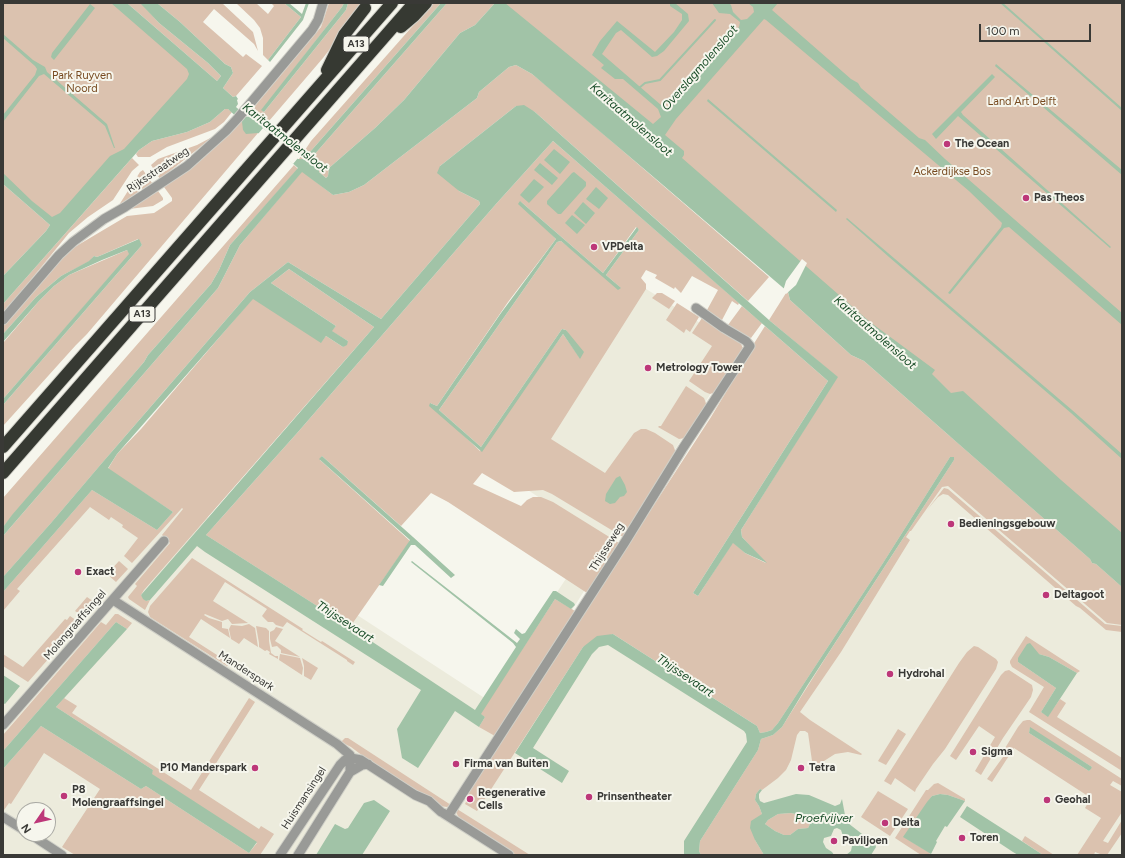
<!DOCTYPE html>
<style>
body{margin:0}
#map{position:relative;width:1125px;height:858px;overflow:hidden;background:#f6f6ed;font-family:Figtree,sans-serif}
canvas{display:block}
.frame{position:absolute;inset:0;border:4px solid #393936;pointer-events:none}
.north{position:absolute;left:16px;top:802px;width:40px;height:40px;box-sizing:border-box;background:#f6f6ed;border:1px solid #aaaaa4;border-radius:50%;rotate:236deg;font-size:11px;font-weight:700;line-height:16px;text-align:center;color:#393936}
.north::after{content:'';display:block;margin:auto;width:14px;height:18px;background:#bd3779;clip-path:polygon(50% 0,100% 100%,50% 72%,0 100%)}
.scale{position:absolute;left:979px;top:24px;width:112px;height:18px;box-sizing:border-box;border:2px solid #393936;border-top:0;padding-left:5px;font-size:12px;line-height:14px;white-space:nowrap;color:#393936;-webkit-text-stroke:3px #f6f6ed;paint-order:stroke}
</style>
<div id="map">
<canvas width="1125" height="858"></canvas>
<div class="frame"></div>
<div class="north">N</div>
<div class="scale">100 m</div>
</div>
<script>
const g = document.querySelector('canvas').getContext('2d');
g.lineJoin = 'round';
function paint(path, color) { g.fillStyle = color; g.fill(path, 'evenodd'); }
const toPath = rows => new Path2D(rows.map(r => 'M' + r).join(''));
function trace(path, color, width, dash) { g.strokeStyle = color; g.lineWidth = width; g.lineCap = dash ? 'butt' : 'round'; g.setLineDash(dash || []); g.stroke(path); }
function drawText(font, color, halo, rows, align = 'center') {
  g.font = font + ' Figtree,sans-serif'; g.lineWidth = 4; g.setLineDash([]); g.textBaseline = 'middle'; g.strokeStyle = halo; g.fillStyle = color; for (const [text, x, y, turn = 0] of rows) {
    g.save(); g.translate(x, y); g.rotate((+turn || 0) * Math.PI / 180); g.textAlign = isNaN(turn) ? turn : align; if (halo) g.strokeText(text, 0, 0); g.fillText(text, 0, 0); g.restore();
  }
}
const built = toPath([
 [643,287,740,348,570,613,752,727,957,426,1122,570,1122,855,3,855,3,558,98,446,486,699,595,535,519,484],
 [24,810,48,810,48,834,24,834]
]);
const green = toPath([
 [3,3,114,3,199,76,57,224,3,176],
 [127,3,141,3,159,23,208,63,221,76,217,81],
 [157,3,222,3,253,32,258,51,254,44,214,9,203,22,243,57,246,54,262,66,236,96,233,97,223,88,233,73,231,67,225,64,180,22],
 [236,3,256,3,268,14,274,6,271,3,284,3,301,17,268,60,263,55,263,38,260,28,254,20],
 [329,3,344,3,342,7,262,110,264,112,346,10,348,3,361,3,361,5,351,22,323,58,263,128,259,113,251,114,254,107,321,27],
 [433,3,441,3,310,152,314,155,447,3,495,3,475,25,460,33,404,100,375,128,329,168,328,176,326,178,310,164,303,159,299,159,311,141],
 [497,3,1122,3,1122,543],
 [516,65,532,74,558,95,769,277,748,301,535,112,516,106,440,166,459,191,479,201,480,204,381,319,288,262,250,292,102,463,51,523,3,577,3,536,218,288,240,245,302,171,333,195,349,192,364,185,477,98,479,92,509,67],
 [225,109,228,109,232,112,224,122,215,129,167,147,150,157,138,157,136,154,139,150,152,141,187,132,210,122],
 [241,122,242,122,243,123,243,130,258,133,87,334,76,345,3,426,3,405,142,245,138,239,97,257,94,256,90,261,61,276,36,297,3,334,3,326,68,251,127,216,154,213,172,201,172,198,164,187,193,165,223,139],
 [214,136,160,179,151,165,158,159,197,145],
 [553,141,739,303,738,305,732,301,722,320,707,310,718,290,692,276,681,293,675,287,674,289,655,278,657,275,646,270,641,278,646,284,646,289,551,439,605,473,634,433,641,429,646,429,655,433,673,445,676,453,623,537,552,494,543,490,514,492,482,473,473,484,521,506,527,500,533,497,541,497,553,502,619,543,587,593,448,502,431,493,401,526,322,456,320,460,410,541,350,627,206,535,298,432,496,204],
 [520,201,603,273,636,227,639,230,606,275,621,288,561,241,557,242,439,410,481,447,562,329,566,330,580,358,563,334,480,451,430,403,437,406,508,302,556,239],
 [132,158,139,165,132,171,113,200,88,217,69,233,3,314,3,304],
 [294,165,298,169,230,245,219,270,211,284,148,355,144,362,3,527,3,498],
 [143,170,152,183,119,205,140,172],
 [3,184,50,225,46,231,3,276],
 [158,191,163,198,163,200,153,206,129,209],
 [127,250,130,254,3,399,3,343,39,301,54,286,69,275],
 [289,269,374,327,144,590,141,595,146,601,150,600,145,610,129,599,128,597,137,586,135,584,170,543,162,535,183,509,182,508,132,563,124,556,138,538,122,527,123,525,111,517,109,520,90,507,17,589,20,591,3,611,3,592,92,490,157,530,173,512,108,469,117,454,141,429,253,298,321,342,326,336,343,347,348,341,331,331,336,326,271,283],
 [788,292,790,300,851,355,864,361,1090,559,1092,563,1096,564,1122,587,1122,625,1107,623,948,486,942,487,911,531,910,531,906,537,910,540,841,652,800,712,810,720,862,754,861,755,848,752,835,754,824,761,817,773,812,761,808,733,805,731,800,731,797,735,791,760,786,770,778,778,762,790,760,789,756,794,755,800,759,806,762,814,755,840,764,855,701,855,699,851,700,841,758,750,761,739,773,735,782,727,828,654,954,460,950,457,883,563,778,723,772,730,766,732,760,733,757,726,613,634,583,647,477,811,465,804,467,800,464,798,711,417,752,349,753,345,765,326,828,381,693,593,698,596,733,542,745,553,766,563,742,537,741,530,837,377,769,320,786,293],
 [657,293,662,293,675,301,669,309,652,298],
 [677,303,699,317,690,332,686,329,684,333,666,320],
 [742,306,762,323,751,338,743,334,728,325],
 [702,318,740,342,743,348,743,351,716,392,710,394,705,392,689,381,712,346,692,333],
 [686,386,704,398,707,406,685,438,679,439,658,427,659,426,661,426],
 [944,488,948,489,1105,624,1122,626,1122,632,1106,630,1080,608,1076,606,948,495,943,494,938,497,927,510],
 [192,558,303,629,302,630,321,642,322,641,355,662,353,665,347,661,347,660,287,622,283,627,276,625,273,622,268,622,262,616,267,609,225,582,213,601,248,623,232,624,228,619,222,621,205,614,204,615,209,618,222,622,222,628,228,629,230,638,201,619,189,637,231,664,227,666,150,617,148,612,150,606],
 [119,561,128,569,116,582,107,574],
 [87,597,97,604,85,617,75,611],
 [555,599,575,611,495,736,479,727,485,717,480,714],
 [115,614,118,614,132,623,127,629,116,622,3,751,3,735,101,622,106,625],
 [70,616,80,623,28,682,3,666,3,654,23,667,65,619,67,620],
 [249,624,255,628,258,647,244,638,239,644,231,639,229,629,231,625,242,626],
 [256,626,266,628,269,631,269,641,271,653,275,656,278,656,278,659,269,654,270,652,267,650,265,651,259,647,259,643],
 [276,627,283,629,275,641,300,657,281,653,281,650,277,646,272,647,270,639,270,632,274,630],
 [1026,636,1080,671,1077,673,1049,657,1039,654,1018,662,1056,688,1041,712,1048,716,1060,699,1066,703,1057,717,1122,758,1122,771,1029,712,1044,687,1012,667,1010,663,1010,661],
 [974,646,978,647,996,659,998,662,996,669,945,749,933,764,916,789,915,792,895,778,891,785,884,781,959,663,967,652],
 [280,654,300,658,303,668,302,675,279,660],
 [302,658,318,668,311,680,304,676,304,666],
 [1009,670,1032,685,1033,690,1031,697,1003,738,981,775,975,771,995,737,979,726,956,760,950,756,1001,675,1005,671],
 [64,698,77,706,72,713,191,790,249,698,255,702,199,790,259,829,261,826,274,834,260,855,75,855,62,847,100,789,44,753,11,804,9,803,4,810,3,809,3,769,41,726,141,789,146,786,249,853,257,843,151,774,153,770,56,707],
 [1027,720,1030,720,1122,779,1122,786,1113,781,1110,785,1122,792,1122,812,1103,841,1108,843,1122,820,1122,833,1107,855,1100,855,1100,854,1095,852,1094,855,1077,855,1101,818,1085,808,1091,798,1014,748,992,782,987,779,1003,757,1002,753,1018,727,1023,721],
 [1030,728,1092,767,1089,771,1029,733],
 [898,729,906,734,886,765,878,761],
 [345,738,348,738,451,805,447,807,440,806,363,757,363,756,351,747,341,742],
 [938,783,965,799,965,801,948,795,940,794,932,796,904,837,930,853,929,855,921,855,895,838,926,790,928,790,934,784],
 [878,791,908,809,890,836,861,817],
 [457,809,530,855,516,855,461,819,458,816,456,812],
 [791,813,805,816,809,819,810,824,808,828,798,829,790,835,784,835,775,831,765,824,768,820,778,814],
 [1025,836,1054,855,1043,855,1022,841]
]);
const water = toPath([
 [111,3,127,3,217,81,221,76,208,63,159,23,141,4,157,3,180,22,225,64,231,67,233,73,223,88,233,97,236,96,238,99,237,100,238,104,236,107,247,117,251,114,260,113,261,114,263,128,298,159,303,159,310,158,310,164,316,166,319,169,319,172,326,178,328,176,329,168,375,128,404,100,460,33,475,25,495,3,505,3,653,124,661,117,658,109,623,79,615,79,601,68,604,65,592,55,600,41,617,21,655,52,674,32,682,20,682,14,670,6,670,3,675,3,688,14,689,21,664,51,657,56,652,57,621,30,616,33,602,54,661,105,669,108,739,27,740,22,730,14,719,13,712,3,729,3,731,5,733,12,741,20,747,19,754,12,753,7,748,3,778,3,772,10,851,79,858,83,861,88,919,138,925,140,945,159,1122,313,1122,325,1009,227,1004,228,950,294,948,293,1001,227,1002,223,969,191,766,20,764,19,676,119,665,135,684,151,684,155,682,158,870,322,935,370,932,374,951,393,963,391,1061,480,1122,533,1122,587,1096,564,1092,563,1090,559,864,361,851,355,790,300,788,292,650,174,532,74,516,65,509,67,479,92,477,98,364,185,349,192,333,195,302,172,240,245,218,288,3,536,3,527,12,515,144,362,148,355,211,284,219,270,230,245,298,168,258,133,246,134,243,130,242,122,228,109,225,109,210,122,187,132,152,141,139,150,3,304,3,276,46,231,50,225,3,184,3,173,32,201,52,217,60,213,110,156,124,149,187,79,189,74,187,69],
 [284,3,289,3,302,14,306,3,309,3,303,20,270,62,268,60,301,17],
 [344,3,348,3,346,10,264,112,261,110,342,7],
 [441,3,447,3,314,155,310,152],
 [1000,3,1003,3,1122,108,1122,111],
 [90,4,95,8,54,60,51,57,52,53],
 [3,34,33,60,45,67,47,72,107,124,115,148,114,148,105,126,44,74,39,76,3,122,3,115,35,75,37,69,35,66,3,38],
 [996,64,1122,170,1122,175,1008,77,995,66],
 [992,74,995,77,961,112,963,115,1111,247,1110,248,958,116,936,139,932,134],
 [708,99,837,210,836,212,707,101],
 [524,105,535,112,769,320,838,377,741,530,742,537,767,563,745,553,733,543,698,596,693,593,828,381,553,141,496,204,298,432,206,535,350,627,475,710,516,647,513,643,411,562,412,561,517,643,520,639,514,633,516,629,522,634,525,633,553,591,556,591,574,603,575,605,571,609,555,599,481,714,485,717,479,727,455,711,418,768,402,758,397,729,421,690,205,552,197,546,150,600,146,601,143,599,141,595,374,327,289,269,271,283,336,326,332,331,348,341,347,345,343,347,326,336,321,343,253,299,117,454,108,468,173,512,157,530,92,490,3,592,3,577,51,523,102,463,250,292,288,262,381,319,480,204,479,201,459,191,437,173,440,166,516,106],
 [554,149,570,162,560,174,544,160],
 [540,163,558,178,552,185,534,170],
 [574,172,586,182,586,186,561,214,558,214,547,204,547,201,572,173],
 [534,179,544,187,529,203,520,195],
 [596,187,608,198,599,209,586,199],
 [520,201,603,273,637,227,639,230,606,275,621,288,618,290,561,241,557,242,439,410,481,447,562,329,566,330,584,352,580,359,563,334,482,452,429,406,430,403,437,406,501,313,556,239,518,204],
 [583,202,595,213,586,224,574,213],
 [572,215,585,225,577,234,565,223],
 [847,218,1072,410,1122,454,1122,459,1071,413,889,257,846,219],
 [139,239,142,245,3,405,3,399,129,254,127,250,102,260,69,275,54,286,39,301,3,342,3,334,36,297,61,276,89,261,94,256,97,257],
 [322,456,413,537,455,575,451,578,415,545,411,545,383,586,379,585,410,540,319,459],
 [950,457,954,457,954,460,807,686,782,727,773,735,761,739,758,750,700,841,699,851,701,855,684,855,684,841,747,742,746,734,744,731,608,645,599,647,592,654,533,748,569,771,562,783,515,753,583,647,597,636,613,634,757,726,760,733,766,732,772,730,778,723,883,563],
 [620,476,625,485,627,492,624,496,620,497,615,503,610,504,605,501,606,494,616,478],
 [116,622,127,629,56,707,153,770,152,774,257,842,249,853,146,786,141,789,41,726,3,769,3,751],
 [1030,643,1039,654,1049,657,1077,673,1048,717,1041,712,1056,688,1018,662,1018,658,1027,644],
 [3,675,20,686,5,704,3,703],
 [1030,727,1092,767,1091,769,1089,771,1029,733],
 [760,789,762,790,759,794,759,798,760,801,764,803,796,794,809,795,835,806,840,804,842,799,845,815,844,820,875,844,876,847,871,855,846,855,851,851,852,846,848,841,845,842,841,830,837,828,834,829,831,836,824,838,823,842,826,848,832,852,834,855,764,855,755,840,750,828,751,821,762,814,759,806,755,800,756,794],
 [791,813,805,816,809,819,810,824,808,828,798,829,790,835,784,835,775,831,765,824,768,820,778,814],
 [940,794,948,795,965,801,947,827,945,826,936,841,937,842,931,854,903,837,927,802,932,796],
 [374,800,390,811,362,855,316,855,335,824,345,829,348,828,364,803],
 [967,806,1020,840,1043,855,1018,855,1013,852,960,817]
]);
const pier = toPath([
 [263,128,298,158,293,164,258,134],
 [802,259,807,263,796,285,786,294,783,291,786,281]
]);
const stream = toPath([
 [639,88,645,83,660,80,715,20]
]);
const minor = toPath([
 [3,320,59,255,73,242,104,219,125,207,187,166,226,131,238,118,312,30,318,20,323,3],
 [113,600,337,744,350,755,350,772],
 [3,725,164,541],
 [443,813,509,855],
 [448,816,625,542,683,448,750,346,746,341,724,328,696,308],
 [3,817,24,830],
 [30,834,62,855],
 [280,855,340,765,345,760,351,758,361,760,415,795,429,801,441,812],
 [298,855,350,772,362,765,368,764]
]);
const highway = toPath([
 [401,27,414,16,426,3],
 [327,70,344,35,365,8],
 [3,447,392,3],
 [3,473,414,3]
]);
const markers = [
 [947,144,4,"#bd3779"],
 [1026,198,4,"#bd3779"],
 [594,247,4,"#bd3779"],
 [648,368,4,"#bd3779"],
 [951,524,4,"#bd3779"],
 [78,572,4,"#bd3779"],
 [1046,595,4,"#bd3779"],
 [890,674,4,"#bd3779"],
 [973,752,4,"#bd3779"],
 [456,764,4,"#bd3779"],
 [255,768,4,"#bd3779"],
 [801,768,4,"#bd3779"],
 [64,796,4,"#bd3779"],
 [589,797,4,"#bd3779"],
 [470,799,4,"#bd3779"],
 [1047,800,4,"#bd3779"],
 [885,823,4,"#bd3779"],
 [962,838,4,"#bd3779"],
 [834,841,4,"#bd3779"]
];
const shields = [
 [356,44,26],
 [142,314,26]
];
const shieldNames = [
 ["A13",356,44],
 ["A13",142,314]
];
const parkNames = [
 ["Park Ruyven",82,76],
 ["Noord",82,89],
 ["Land Art Delft",1022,102],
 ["Ackerdijkse Bos",952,172]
];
const poiNames = [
 ["The Ocean",955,144],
 ["Pas Theos",1034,198],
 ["VPDelta",602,247],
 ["Metrology Tower",656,368],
 ["Bedieningsgebouw",959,524],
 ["Exact",86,572],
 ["Deltagoot",1054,595],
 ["Hydrohal",898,674],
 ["Sigma",981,752],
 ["Firma van Buiten",464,764],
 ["P10 Manderspark",247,768,"right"],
 ["Tetra",809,768],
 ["P8",72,790],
 ["Molengraaffsingel",72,803],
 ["Regenerative",478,793],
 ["Cells",478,806],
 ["Prinsentheater",597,797],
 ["Geohal",1055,800],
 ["Delta",893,823],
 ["Toren",970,838],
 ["Paviljoen",842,841]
];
const streetNames = [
 ["Rijksstraatweg",158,170,-34],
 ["Thijsseweg",607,547,-58],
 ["Molengraaffsingel",75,625,-49],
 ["Manderspark",246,671,33],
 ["Huismansingel",304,798,-57]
];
const waterNames = [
 ["Overslagmolensloot",700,68,-49],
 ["Karitaatmolensloot",631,120,41],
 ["Karitaatmolensloot",285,138,38],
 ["Karitaatmolensloot",875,333,41],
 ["Thijssevaart",345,622,33],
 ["Thijssevaart",685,676,34],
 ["Proefvijver",824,818]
];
paint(built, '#ecebdc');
paint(green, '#dbc2af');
paint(water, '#a1c3a7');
paint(pier, '#f6f6ed');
trace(stream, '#a1c3a7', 2);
trace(minor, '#d0d0c8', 11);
trace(highway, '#d0d0c8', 14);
trace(minor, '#999a97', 9);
trace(highway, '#363932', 12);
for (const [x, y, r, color] of markers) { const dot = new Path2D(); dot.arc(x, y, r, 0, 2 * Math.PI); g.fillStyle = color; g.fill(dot); trace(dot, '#f6f6ed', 1.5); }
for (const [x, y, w] of shields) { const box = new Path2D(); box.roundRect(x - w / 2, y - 8, w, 16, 3); g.fillStyle = '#f6f6ed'; g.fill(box); trace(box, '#393936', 1); }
drawText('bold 10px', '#393936', null, shieldNames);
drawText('11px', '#774a20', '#f6f6ed', parkNames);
drawText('bold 11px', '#393936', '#f6f6ed', poiNames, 'left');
drawText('11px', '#393936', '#f6f6ed', streetNames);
drawText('italic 12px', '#174b26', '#f6f6ed', waterNames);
</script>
